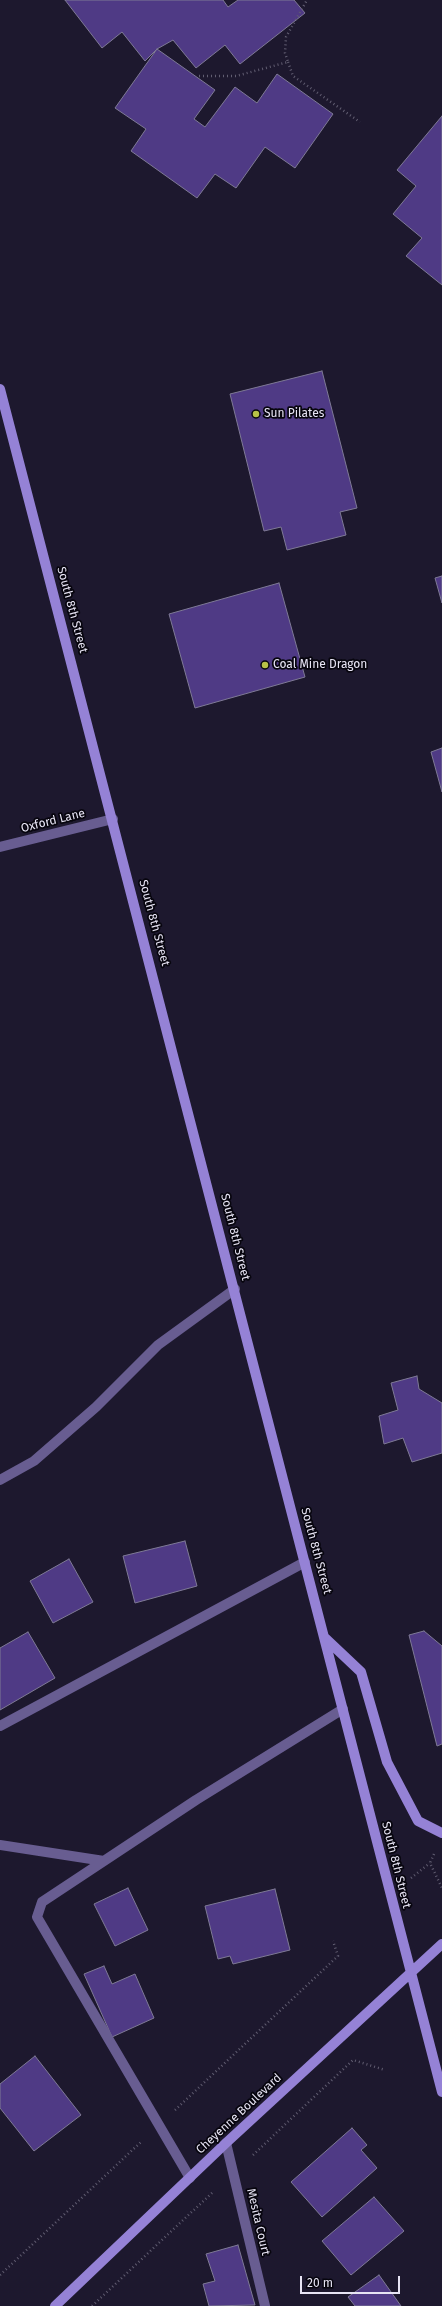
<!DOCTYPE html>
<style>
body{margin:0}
#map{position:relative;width:442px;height:2306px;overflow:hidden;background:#1d182e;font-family:"Fira Sans",sans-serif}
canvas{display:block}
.scale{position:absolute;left:300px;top:2276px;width:100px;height:18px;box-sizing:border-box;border:2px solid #e7e4f4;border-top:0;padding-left:5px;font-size:12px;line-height:14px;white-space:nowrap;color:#e7e4f4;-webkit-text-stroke:3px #07050e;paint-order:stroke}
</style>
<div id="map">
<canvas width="442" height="2306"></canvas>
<div class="scale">20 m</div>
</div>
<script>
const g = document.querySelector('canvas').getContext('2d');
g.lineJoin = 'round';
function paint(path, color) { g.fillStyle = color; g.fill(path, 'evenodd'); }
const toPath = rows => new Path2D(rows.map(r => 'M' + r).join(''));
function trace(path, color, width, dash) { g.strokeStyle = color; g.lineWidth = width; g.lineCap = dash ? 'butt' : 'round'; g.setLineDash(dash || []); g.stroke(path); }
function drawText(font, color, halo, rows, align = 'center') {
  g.font = font + ' "Fira Sans",sans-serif'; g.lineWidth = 3.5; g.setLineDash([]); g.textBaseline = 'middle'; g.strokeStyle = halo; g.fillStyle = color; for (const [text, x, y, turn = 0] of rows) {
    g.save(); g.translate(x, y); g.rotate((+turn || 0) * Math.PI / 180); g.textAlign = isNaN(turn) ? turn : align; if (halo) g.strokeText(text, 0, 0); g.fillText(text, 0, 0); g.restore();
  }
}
const building = toPath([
 [65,0,223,0,228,7,238,0,294,0,305,13,240,64,225,45,196,68,173,40,157,49,145,61,122,32,102,48,65,0],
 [157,49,215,90,194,119,205,127,235,87,257,103,277,74,333,114,295,168,265,147,236,188,215,174,197,198,131,151,146,129,115,108,157,49],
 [442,116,442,285,406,256,422,238,393,214,416,186,397,170,442,116],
 [322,371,357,508,340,512,346,535,287,550,281,527,264,531,230,394,322,371],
 [442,576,442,603,435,578,442,576],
 [279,583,305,677,195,708,169,614,279,583],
 [442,748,442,792,431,752,442,748],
 [417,1376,419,1389,442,1403,442,1453,412,1462,403,1438,384,1444,379,1416,398,1410,391,1383,417,1376],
 [185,1541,197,1586,135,1603,123,1556,185,1541],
 [69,1559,93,1602,53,1623,30,1581,69,1559],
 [424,1631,442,1646,442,1744,437,1746,409,1635,424,1631],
 [28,1632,55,1678,0,1710,0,1648,28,1632],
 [128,1888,148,1930,115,1946,94,1904,128,1888],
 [275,1889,290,1950,233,1964,230,1956,218,1959,205,1906,275,1889],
 [104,1966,112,1984,135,1974,154,2018,112,2037,84,1974,104,1966],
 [35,2056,81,2115,34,2151,0,2108,0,2084,35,2056],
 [352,2128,367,2145,361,2150,377,2168,322,2217,291,2182,352,2128],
 [374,2197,404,2231,351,2275,322,2241,374,2197],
 [238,2245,255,2305,209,2306,203,2284,215,2281,206,2254,238,2245],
 [379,2275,401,2306,355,2306,348,2297,379,2275]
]);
const path = toPath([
 [288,62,293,76,360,122],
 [199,76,236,76,288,62,285,53,286,37,307,0],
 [434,1854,430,1863,442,1888],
 [411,1878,430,1863],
 [175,2110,338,1956,333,1941],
 [253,2155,353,2060,385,2070],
 [0,2275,142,2141],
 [92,2306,214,2191]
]);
const service = toPath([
 [0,1480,34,1461,96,1407,158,1345,235,1289],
 [0,1726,305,1562],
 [0,1845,104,1861],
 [190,2178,37,1917,42,1902,196,1800,343,1709]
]);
const minor = toPath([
 [0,847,113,819],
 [226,2143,265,2306]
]);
const secondary = toPath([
 [0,389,442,2092],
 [325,1638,361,1672,387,1762,418,1821,442,1833],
 [55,2306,226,2143,442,1944]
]);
const markers = [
 [256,414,4,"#b8c147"],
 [265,665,4,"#b8c147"]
];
const poiNames = [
 ["Sun Pilates",264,414],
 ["Coal Mine Dragon",273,665]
];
const streetNames = [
 ["South 8th Street",72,610,75],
 ["Oxford Lane",53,821,-14],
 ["South 8th Street",154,923,75],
 ["South 8th Street",235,1237,76],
 ["South 8th Street",316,1551,75],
 ["South 8th Street",396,1865,76],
 ["Cheyenne Boulevard",239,2114,-43],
 ["Mesita Court",258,2222,77]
];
paint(building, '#4f3a85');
trace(building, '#7f7a96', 1);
trace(path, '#615d71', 2.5, [1, 3]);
trace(service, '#685d91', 10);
trace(minor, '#685d91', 10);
trace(secondary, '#9582d6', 10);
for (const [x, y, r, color] of markers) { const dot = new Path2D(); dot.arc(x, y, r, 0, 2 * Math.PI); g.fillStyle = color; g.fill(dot); trace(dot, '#07050e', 1.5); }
drawText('12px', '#e7e4f4', '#07050e', poiNames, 'left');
drawText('12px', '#e7e4f4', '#07050e', streetNames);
</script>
